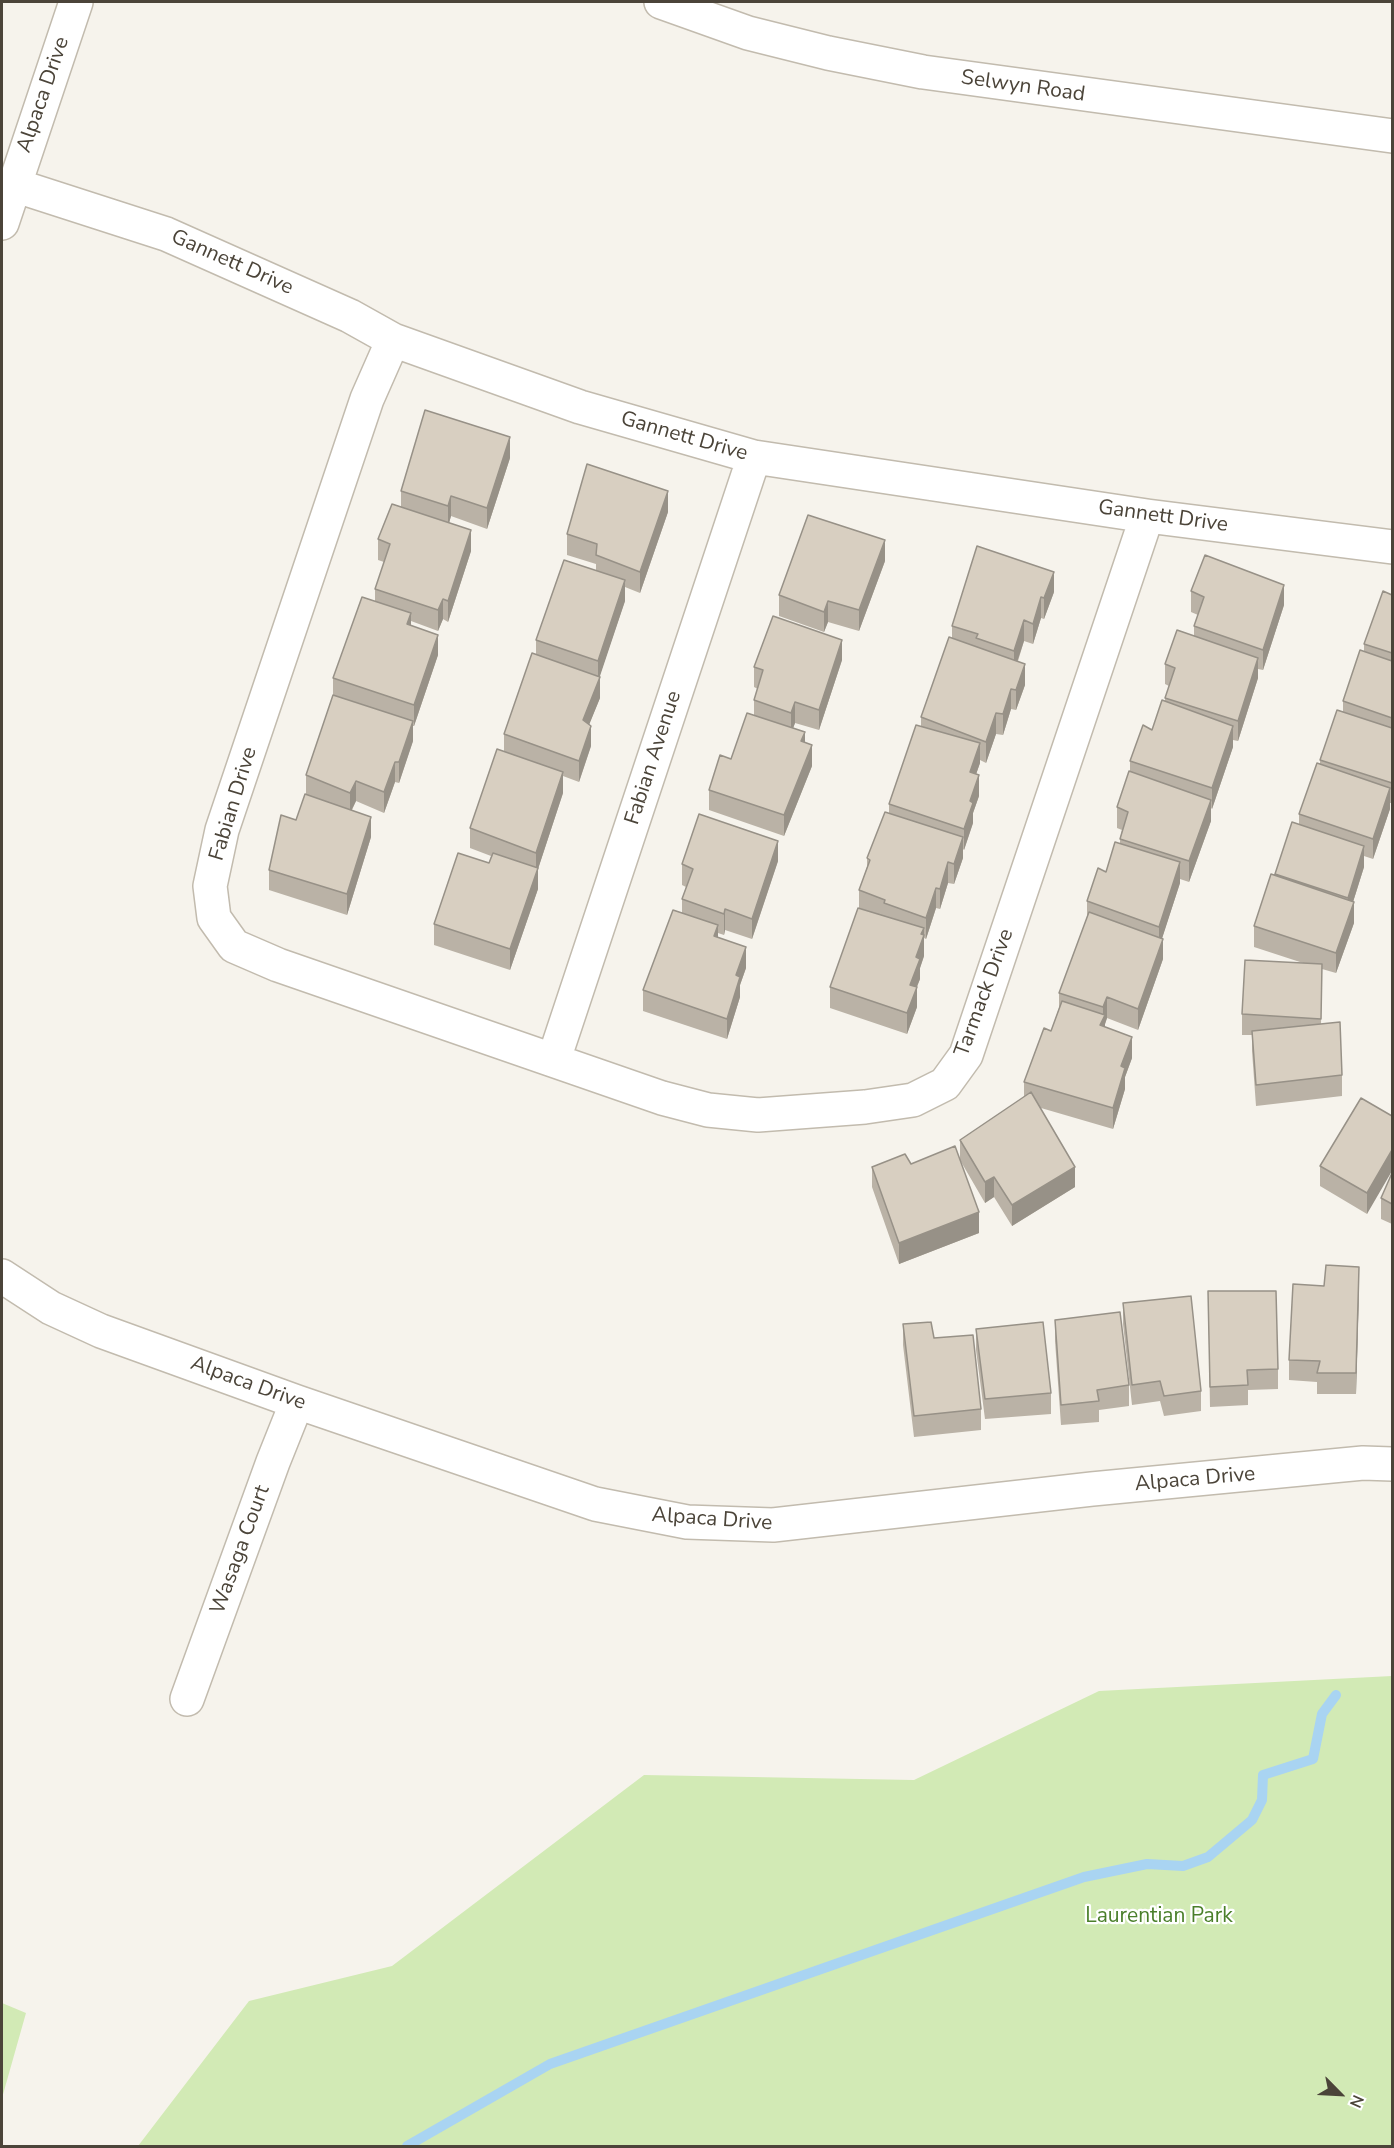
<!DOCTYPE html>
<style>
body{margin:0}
#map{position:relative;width:1394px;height:2148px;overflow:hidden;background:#f6f3ec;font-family:"Nunito Sans",sans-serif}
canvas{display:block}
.frame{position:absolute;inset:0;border:3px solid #4b4439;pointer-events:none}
.north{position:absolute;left:1310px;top:2064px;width:60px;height:60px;-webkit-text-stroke:4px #fff;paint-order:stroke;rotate:114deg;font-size:16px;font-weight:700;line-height:24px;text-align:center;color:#4b4439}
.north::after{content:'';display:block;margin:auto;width:21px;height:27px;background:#4b4439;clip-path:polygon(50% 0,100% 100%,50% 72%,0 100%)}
</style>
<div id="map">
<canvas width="1394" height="2148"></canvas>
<div class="frame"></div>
<div class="north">N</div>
</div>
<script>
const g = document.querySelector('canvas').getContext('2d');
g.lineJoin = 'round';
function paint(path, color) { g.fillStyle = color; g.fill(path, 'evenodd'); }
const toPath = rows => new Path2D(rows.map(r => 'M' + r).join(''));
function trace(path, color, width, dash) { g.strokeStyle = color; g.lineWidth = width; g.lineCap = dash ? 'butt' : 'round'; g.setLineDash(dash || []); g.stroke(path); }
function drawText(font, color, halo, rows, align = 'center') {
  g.font = font + ' "Nunito Sans",sans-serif'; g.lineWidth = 4.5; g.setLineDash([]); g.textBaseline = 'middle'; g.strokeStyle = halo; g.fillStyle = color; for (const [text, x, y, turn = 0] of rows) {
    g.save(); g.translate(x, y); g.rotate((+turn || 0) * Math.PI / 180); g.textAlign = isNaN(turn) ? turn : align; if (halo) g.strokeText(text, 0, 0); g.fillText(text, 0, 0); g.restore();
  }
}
const green = toPath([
 [1392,1676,1392,2146,138,2146,249,2001,392,1966,644,1775,914,1780,1099,1691],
 [2,2003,26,2013,2,2098]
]);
const stream = toPath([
 [407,2146,550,2064,1084,1877,1147,1864,1183,1866,1208,1857,1252,1820,1262,1800,1263,1775,1313,1759,1322,1714,1336,1695]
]);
const minor = toPath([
 [661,2,748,33,828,53,923,72,1392,136],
 [14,185,166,234,350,316,393,340,580,407,754,457,1147,516,1392,547],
 [2,223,76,2],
 [393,340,367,399,222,830,210,886,214,918,234,946,278,965,662,1098,708,1110,758,1115,865,1107,913,1100,945,1084,966,1055,1147,516],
 [554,1059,754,457],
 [2,1276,51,1308,101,1331,297,1402,595,1504,687,1522,773,1525,1092,1489,1363,1463,1392,1464],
 [187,1699,273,1462,297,1402]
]);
const wall = toPath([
 [510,458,487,529,451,516,449,523,471,551,448,622,443,619,438,631,411,621,411,625,438,655,414,726,413,726,413,741,399,783,395,782,384,813,356,801,352,810,371,837,347,915,269,890,269,870,296,820,306,795,306,775,333,695,333,678,375,601,375,589,384,562,378,560,378,539,401,507,401,491],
 [668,512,640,593,625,587,625,601,599,677,600,698,589,724,591,746,579,782,563,776,563,793,538,869,538,889,510,970,434,945,434,924,489,863,491,856,470,848,470,828,504,752,504,734,536,655,536,640,596,571,596,564,567,555,567,534],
 [885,561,859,631,828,622,824,632,779,616,779,595],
 [1191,591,1284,605,1263,670,1258,669,1258,678,1238,741,1233,740,1233,747,1212,809,1211,808,1211,821,1189,882,1180,879,1180,883,1162,938,1163,959,1138,1030,1107,1018,1105,1024,1105,1027,1132,1058,1125,1077,1125,1089,1113,1129,1041,1108,1075,1187,1012,1226,994,1197,985,1203,960,1160,960,1140,1024,1097,1024,1082,1051,1031,1059,1008,1059,993,1087,917,1087,901,1106,872,1120,843,1120,839,1122,830,1117,828,1117,807,1130,771,1130,761,1152,730,1165,701,1165,698,1169,686,1165,684,1165,664,1194,636,1194,626,1198,615,1191,612],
 [1054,592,1044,619,1041,618,1033,644,1024,641,1018,661,1025,685,1016,710,1011,709,1003,735,996,734,986,763,980,760,980,763,976,774,979,796,973,813,973,823,964,850,963,849,963,858,954,884,948,883,940,909,936,908,926,939,924,938,924,956,920,968,920,979,917,987,917,1007,907,1034,830,1008,830,987,859,908,859,890,867,867,867,858,889,813,889,804,921,726,921,717,952,638,952,626],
 [1392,595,1392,803,1390,803,1390,809,1373,859,1364,856,1364,867,1353,902,1354,923,1336,973,1322,969,1321,1024,1342,1075,1342,1096,1256,1106,1252,1051,1252,1035,1242,1035,1242,1014,1303,963,1254,947,1254,926,1275,874,1299,824,1299,814,1320,764,1320,760,1343,712,1343,701,1364,651,1364,644],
 [842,660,819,730,795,723,793,728,805,743,812,766,784,836,709,810,709,790,731,759,754,716,754,700,758,689,754,687,754,667],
 [778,861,752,939,725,930,724,935,718,933,718,938,746,968,740,985,740,997,727,1039,643,1011,643,990,682,913,682,899,686,887,682,885,682,864],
 [1392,1116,1367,1214,1320,1186,1320,1166],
 [911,1164,979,1233,899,1264,872,1187,872,1167],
 [1392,1173,1392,1224,1381,1219,1381,1198],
 [1359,1288,1356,1394,1317,1394,1317,1382,1289,1380,1289,1360],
 [1208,1291,1278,1369,1278,1389,1248,1390,1248,1405,1210,1407],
 [1123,1303,1201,1391,1201,1411,1164,1416,1160,1401,1132,1405,1123,1324],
 [1055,1320,1129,1385,1129,1406,1099,1410,1099,1422,1061,1425,1055,1341],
 [903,1324,934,1338,981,1409,981,1430,914,1437,903,1345],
 [976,1329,1051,1393,1051,1414,985,1419,976,1350]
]);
const shadedWall = toPath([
 [510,437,510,458,487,529,487,508],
 [668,491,668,512,640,593,640,572],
 [451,496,451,516,448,527,448,506],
 [471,530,471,551,448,622,448,601],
 [885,540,885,561,859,631,859,610],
 [1054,572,1054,592,1044,619,1044,598],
 [625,580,625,601,599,679,600,677,600,698,583,740,583,720,598,682,598,661],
 [1284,585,1284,605,1263,670,1263,650],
 [1041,597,1041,618,1033,644,1033,624],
 [443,599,443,619,438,631,438,610],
 [828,601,828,622,824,632,824,612],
 [411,613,411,633,407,624],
 [1024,620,1024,641,1014,671,1014,651],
 [438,635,438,655,414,726,414,705],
 [842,640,842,660,819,730,819,710],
 [1258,658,1258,678,1238,741,1238,721],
 [1025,664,1025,685,1016,710,1016,690],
 [1011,689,1011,709,1003,735,1003,714],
 [795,702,795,723,791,734,791,713],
 [996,713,996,734,986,763,986,742],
 [413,721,413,741,399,783,399,762],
 [591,726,591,746,579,782,579,761],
 [1233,726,1233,747,1212,809,1212,788],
 [805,732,805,753,801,741],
 [980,743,980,763,970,792,970,772],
 [812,745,812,766,784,836,784,815],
 [395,762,395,782,384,813,384,792],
 [563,772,563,793,538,869,538,889,510,970,510,949,536,872,536,853],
 [979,775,979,796,973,813,973,823,964,850,964,829,970,801],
 [356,781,356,801,350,813,350,793],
 [1390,788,1390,809,1373,859,1373,839],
 [1211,800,1211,821,1189,882,1189,861],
 [371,817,371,837,347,915,347,894],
 [963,837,963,858,954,884,954,864],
 [778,841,778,861,752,939,752,919],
 [1364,846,1364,867,1348,918,1348,898],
 [948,862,948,883,940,909,940,889],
 [1180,862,1180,883,1159,948,1159,927],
 [936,888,936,908,926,939,926,918],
 [1354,902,1354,923,1336,973,1336,953],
 [725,909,725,930,724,935,724,914],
 [718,925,718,946,714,936],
 [924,928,924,956,920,968,920,979,915,991,917,987,917,1007,907,1034,907,1013,910,985,921,934],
 [1163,939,1163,959,1138,1030,1138,1009],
 [746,947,746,968,740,985,740,997,727,1039,727,1019,736,975],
 [1107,997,1107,1018,1105,1024,1105,1035,1100,1025,1103,1018,1103,1007],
 [1132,1037,1132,1058,1125,1077,1125,1089,1113,1129,1113,1108,1121,1066],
 [1392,1150,1392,1171,1367,1214,1367,1193],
 [1075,1167,1075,1187,1012,1226,1012,1205],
 [994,1177,994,1197,985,1203,985,1182],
 [979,1212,979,1233,899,1264,899,1243],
 [1359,1267,1359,1288,1356,1394,1356,1373]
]);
const building = toPath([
 [425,410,510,437,487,508,451,496,448,506,401,491,425,410],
 [587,464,668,491,640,572,596,555,597,544,567,534,587,464],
 [392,504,471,530,448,601,443,599,438,610,375,589,390,544,378,539,392,504],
 [808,515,885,540,859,610,828,601,824,612,779,595,808,515],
 [977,546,1054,572,1044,598,1041,597,1033,624,1024,620,1014,651,976,638,978,634,952,626,977,546],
 [1205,555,1284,585,1263,650,1194,626,1204,597,1191,591,1205,555],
 [564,560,625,580,598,661,536,640,564,560],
 [1383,591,1392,595,1392,653,1364,644,1383,591],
 [362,597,411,613,407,624,438,635,414,705,333,678,362,597],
 [773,616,842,640,819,710,795,702,791,713,754,700,763,670,754,667,773,616],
 [1177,630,1258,658,1238,721,1165,698,1175,668,1165,664,1177,630],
 [949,637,1025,664,1016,690,1011,689,1003,714,996,713,986,742,921,717,949,637],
 [1360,650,1392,661,1392,718,1343,701,1360,650],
 [532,653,600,677,583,720,591,726,579,761,504,734,532,653],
 [333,695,413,721,399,762,395,762,384,792,356,781,350,793,306,775,333,695],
 [1162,700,1233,726,1212,788,1130,761,1143,725,1152,730,1162,700],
 [1337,710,1392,728,1392,783,1320,760,1337,710],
 [747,713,805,732,801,741,812,745,784,815,709,790,720,755,731,759,747,713],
 [916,725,980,743,970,772,979,775,970,801,973,803,964,829,889,804,916,725],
 [497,749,563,772,536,853,470,828,497,749],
 [1317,763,1390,788,1373,839,1299,814,1317,763],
 [1129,771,1211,800,1189,861,1120,839,1128,812,1117,807,1129,771],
 [305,794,371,817,347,894,269,870,281,815,296,820,305,794],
 [885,812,963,837,954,864,948,862,940,889,936,888,926,918,884,903,885,900,859,890,870,860,867,858,885,812],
 [699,814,778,841,752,919,725,909,724,914,682,899,693,869,682,864,699,814],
 [1292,822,1364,846,1348,898,1275,874,1292,822],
 [1115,842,1180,862,1159,927,1087,901,1098,868,1106,872,1115,842],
 [458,853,489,863,493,853,538,868,510,949,434,924,458,853],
 [1271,874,1354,902,1336,953,1254,926,1271,874],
 [858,908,924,928,921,934,924,935,916,957,920,959,910,985,917,987,907,1013,830,987,858,908],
 [673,910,718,925,714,936,746,947,736,975,740,977,727,1019,643,990,673,910],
 [1089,912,1163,939,1138,1009,1107,997,1103,1007,1059,993,1089,912],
 [1245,960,1322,964,1321,1019,1242,1014,1245,960],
 [1062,1001,1105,1015,1100,1025,1132,1037,1121,1066,1125,1068,1113,1108,1024,1082,1044,1028,1051,1031,1062,1001],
 [1340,1022,1342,1075,1256,1085,1252,1031,1340,1022],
 [1031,1092,1075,1167,1012,1205,994,1177,985,1182,960,1140,1031,1092],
 [1361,1098,1392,1116,1392,1150,1367,1193,1320,1166,1361,1098],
 [955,1146,979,1212,899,1243,872,1167,905,1154,911,1164,955,1146],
 [1392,1173,1392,1204,1381,1198,1392,1173],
 [1326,1265,1359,1267,1356,1373,1317,1373,1320,1361,1289,1360,1293,1284,1324,1286,1326,1265],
 [1208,1291,1276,1291,1278,1369,1247,1370,1248,1385,1210,1387,1208,1291],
 [1191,1296,1201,1391,1164,1396,1160,1381,1132,1385,1123,1303,1191,1296],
 [1120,1312,1129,1385,1097,1390,1099,1401,1061,1405,1055,1320,1120,1312],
 [931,1322,934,1338,973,1335,981,1409,914,1416,903,1324,931,1322],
 [1043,1322,1051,1393,985,1399,976,1329,1043,1322]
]);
const streetNames = [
 ["Selwyn Road",1023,87,8],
 ["Alpaca Drive",44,95,-71],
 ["Gannett Drive",232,263,24],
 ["Gannett Drive",684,437,16],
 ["Gannett Drive",1163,517,8],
 ["Fabian Avenue",654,758,-72],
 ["Fabian Drive",234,804,-73],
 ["Tarmack Drive",985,993,-70],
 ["Alpaca Drive",248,1384,20],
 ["Alpaca Drive",1195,1480,-5],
 ["Alpaca Drive",712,1520,4],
 ["Wasaga Court",241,1550,-70]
];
const parkNames = [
 ["Laurentian Park",1159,1917]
];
paint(green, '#d2eab5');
trace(stream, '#a9d4f2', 10);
trace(minor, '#c2bbae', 36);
trace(minor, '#fff', 33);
paint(wall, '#bab2a6');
paint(shadedWall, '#979187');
paint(building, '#d8cfc1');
trace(building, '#979187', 1.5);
drawText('21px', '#4b4439', '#fff', streetNames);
drawText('21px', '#4a7f2a', '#fff', parkNames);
</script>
